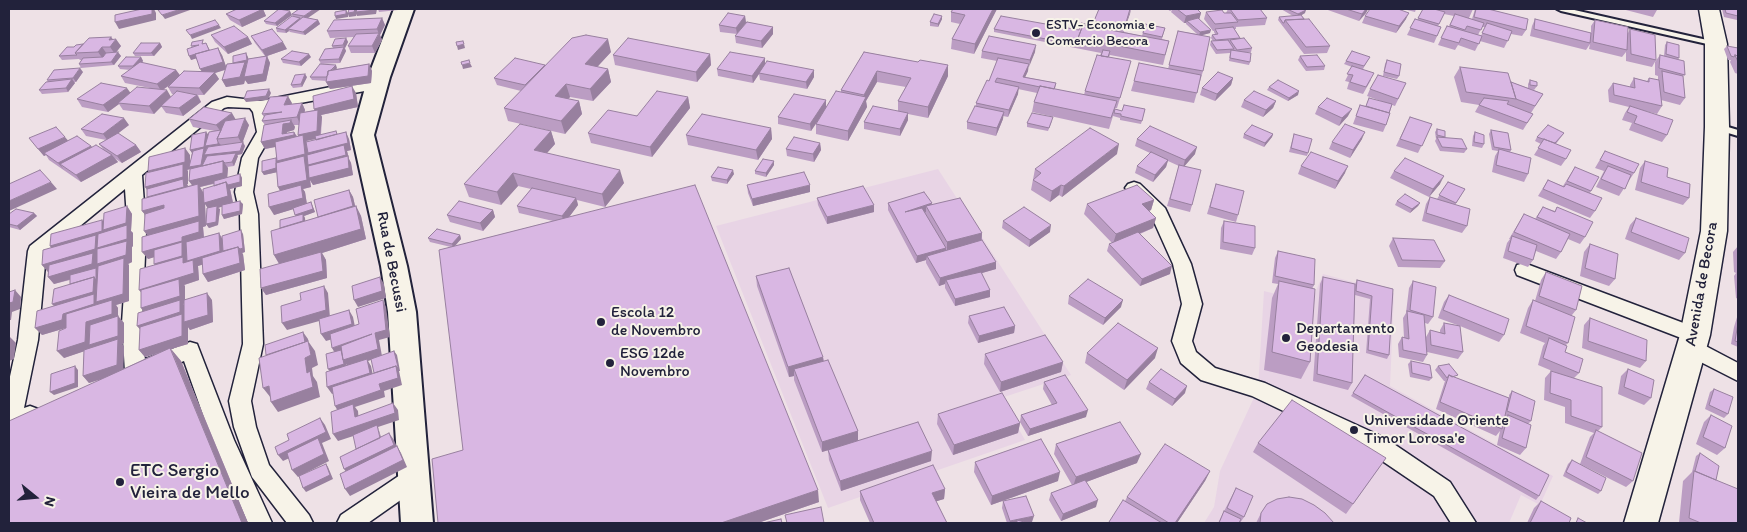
<!DOCTYPE html>
<style>
body{margin:0}
#map{position:relative;width:1747px;height:532px;overflow:hidden;background:#eee1e6;font-family:Itim,sans-serif}
canvas{display:block}
.frame{position:absolute;inset:0;border:10px solid #22223b;pointer-events:none}
.north{position:absolute;left:10px;top:472px;width:50px;height:50px;-webkit-text-stroke:4px #f7f3e8;paint-order:stroke;rotate:107deg;font-size:14px;font-weight:700;line-height:20px;text-align:center;color:#22223b}
.north::after{content:'';display:block;margin:auto;width:18px;height:22px;background:#22223b;clip-path:polygon(50% 0,100% 100%,50% 72%,0 100%)}
</style>
<div id="map">
<canvas width="1747" height="532"></canvas>
<div class="frame"></div>
<div class="north">N</div>
</div>
<script>
const g = document.querySelector('canvas').getContext('2d');
g.lineJoin = 'round';
function paint(path, color) { g.fillStyle = color; g.fill(path, 'evenodd'); }
const toPath = rows => new Path2D(rows.map(r => 'M' + r).join(''));
function trace(path, color, width, dash) { g.strokeStyle = color; g.lineWidth = width; g.lineCap = dash ? 'butt' : 'round'; g.setLineDash(dash || []); g.stroke(path); }
function drawText(font, color, halo, rows, align = 'center') {
  g.font = font + ' Itim,sans-serif'; g.lineWidth = 4; g.setLineDash([]); g.textBaseline = 'middle'; g.strokeStyle = halo; g.fillStyle = color; for (const [text, x, y, turn = 0] of rows) {
    g.save(); g.translate(x, y); g.rotate((+turn || 0) * Math.PI / 180); g.textAlign = isNaN(turn) ? turn : align; if (halo) g.strokeText(text, 0, 0); g.fillText(text, 0, 0); g.restore();
  }
}
const built = toPath([
 [938,169,1071,375,1001,398,1025,440,828,508,716,226],
 [1323,274,1394,293,1390,386,1553,476,1540,505,1521,495,1509,523,1204,523,1214,507,1220,471,1258,389,1264,291,1311,303]
]);
const lane = toPath([
 [1557,9,1570,9,1716,42,1720,44,1716,46,1561,11,1557,9],
 [1718,124,1738,130,1738,136,1715,129,1714,127,1715,125,1718,124]
]);
const street = toPath([
 [376,78,381,80,384,83,381,88,268,109,273,132,258,158,253,192,258,214,263,344,251,401,256,427,269,465,309,515,313,523,287,523,252,477,234,427,229,401,243,344,240,214,235,192,242,158,257,132,253,112,250,108,228,107,224,108,142,175,146,233,142,323,145,361,146,359,190,342,197,344,234,440,272,523,248,523,212,440,184,361,153,373,145,370,142,378,135,380,128,378,125,372,122,323,128,233,125,189,46,254,38,340,24,408,30,406,38,409,41,415,38,421,9,432,9,381,18,340,28,251,30,246,212,102,227,97,260,101,376,78],
 [1134,182,1140,184,1165,208,1191,264,1202,304,1192,341,1196,352,1215,368,1265,383,1385,438,1450,482,1476,523,1451,523,1434,496,1369,452,1252,396,1201,380,1181,363,1172,341,1182,304,1173,264,1151,215,1125,188,1128,184,1134,182],
 [1524,263,1702,330,1705,335,1702,340,1698,342,1738,363,1738,381,1685,354,1682,348,1685,342,1689,341,1517,275,1515,270,1517,265,1524,263],
 [414,468,422,471,425,478,422,485,368,523,337,523,341,515,406,471,414,468]
]);
const secondary = toPath([
 [394,9,414,9,390,77,374,135,407,266,416,312,433,523,401,523,388,312,381,266,352,135,368,77,394,9]
]);
const primary = toPath([
 [1699,9,1719,9,1727,44,1729,127,1727,231,1710,335,1658,523,1624,523,1680,335,1701,231,1705,127,1705,44,1699,9]
]);
const wall = toPath([
 [263,9,266,16,242,27,230,20,226,14],
 [299,9,308,18,318,20,320,24,305,35,290,32,289,31,286,33,277,32,276,28,293,16,292,14],
 [378,9,399,9,398,10,379,12],
 [953,9,997,9,974,54,951,49,952,39,960,24,951,22,951,12],
 [1099,9,1131,9,1124,32,1142,36,1145,24,1165,28,1162,39,1169,41,1163,65,1110,55,1109,57,1128,72,1117,108,1115,108,1115,109,1122,111,1145,109,1141,124,1120,120,1120,118,1113,116,1109,129,1032,112,1034,102,1037,93,1018,89,1018,94,1008,117,1003,116,1003,119,996,136,967,129,967,122,976,106,976,103,989,81,997,61,981,58,982,51,1035,52,1028,67,1028,71,1025,77,1056,83,1055,89,1084,95,1085,91,1101,53,994,32,994,29,1079,30,1094,26,1094,21],
 [1167,9,1197,9,1201,13,1199,19,1210,33,1202,35,1203,71,1194,103,1131,91,1134,81,1168,69,1178,31,1197,34,1186,24,1186,23,1184,23,1171,12,1172,10,1170,11],
 [1228,9,1260,9,1267,18,1265,25,1236,27,1236,29,1234,29,1240,38,1239,39,1252,48,1251,52,1246,52,1250,62,1249,65,1229,61,1230,53,1216,54,1210,45,1211,41,1213,41,1211,38,1212,35,1215,34,1214,32,1214,31,1213,31,1204,19,1206,12,1226,13],
 [1281,9,1305,9,1305,13,1301,15,1330,46,1327,53,1304,54,1278,20,1279,17,1293,16],
 [1325,9,1368,9,1366,13,1359,21],
 [1403,9,1416,9,1415,12],
 [1423,9,1473,9,1469,18,1472,19,1475,9,1488,9,1526,30,1522,36,1511,34,1504,48,1480,41,1475,51,1458,45,1455,50,1438,45,1447,26,1449,26,1454,16,1444,14,1438,26,1441,27,1434,43,1407,35,1415,19,1417,20],
 [1482,27,1485,27,1481,36,1478,35],
 [1622,9,1657,9,1657,10,1653,17],
 [1722,9,1738,9,1738,18,1737,20,1724,17],
 [292,15,277,26,266,24,264,21],
 [745,16,746,23,740,31,773,27,773,34,762,48,736,43,735,36,737,34,720,32,719,25],
 [942,16,942,19,938,27,930,26,930,22],
 [1365,16,1406,19,1396,33,1362,23],
 [382,18,385,25,380,35,382,40,375,53,351,53,348,46,354,37,330,38,327,31],
 [1535,19,1591,33,1591,26,1595,20,1628,33,1630,29,1656,60,1652,67,1626,61,1626,52,1622,57,1589,49,1590,44,1586,50,1530,36,1532,26],
 [211,35,248,37,252,44,228,54,215,42],
 [251,36,287,49,267,56,270,63,266,81,248,84,245,80,244,84,226,87,222,80,225,70,215,73,219,79,204,95,198,95,201,102,183,116,166,113,161,106,154,114,123,110,119,104,108,112,82,107,77,99,130,93,150,88,125,83,121,76,130,70,120,69,118,66,141,57,143,61,142,63,176,70,180,75,202,71,196,58,191,60,192,47,191,46,205,43,208,47,210,50,222,55,226,67,248,57,248,59,265,56,255,43],
 [171,84,168,87,172,94,174,94,171,97,163,90],
 [111,37,113,39,121,46,116,52,121,56,114,65,81,68,79,64,82,60,80,60,79,59,62,60,59,56,74,47],
 [346,38,348,42,345,48,346,51,340,63,321,64,319,60,333,48,332,46],
 [1667,42,1679,58,1677,60,1685,75,1683,76,1685,98,1680,105,1661,100,1662,106,1657,114,1645,111,1667,135,1662,142,1629,130,1632,123,1622,120,1625,113,1629,107,1609,102,1608,90,1613,83,1630,87,1630,85,1634,78,1647,81,1649,78,1658,80,1658,76,1655,75,1655,62,1660,55,1664,56,1665,45],
 [160,43,162,47,154,56,135,56,133,53],
 [1727,46,1738,48,1738,74,1735,73,1730,62,1731,60,1728,60,1724,49],
 [611,52,597,67,608,69,611,82,593,101,570,97,568,99,579,101,582,114,565,134,508,121,504,108,521,91,497,85,494,78,545,65],
 [864,52,918,62,948,65,948,76,928,118,908,114,908,120,900,136,864,129,864,122,898,111,898,101,906,87,877,82,866,101,867,107,848,141,816,134,816,124,818,121,811,131,778,124,778,117,826,100,826,107,841,92,841,90],
 [710,54,711,65,697,82,615,65,613,55],
 [1300,56,1325,66,1324,70,1306,71,1298,60],
 [311,57,301,66,283,63,281,59],
 [765,58,765,64,814,70,814,77,807,89,760,80,759,74,753,83,718,76,717,69],
 [1368,60,1363,69,1371,80,1363,94,1347,89,1349,82,1345,81,1352,67,1344,64,1346,61],
 [1387,60,1399,76,1397,79,1383,76,1385,64],
 [369,64,372,71,371,83,330,89,326,82,327,81,312,80,310,77,337,68,336,69],
 [1460,67,1511,82,1528,88,1528,84,1530,80,1537,86,1534,90,1529,88,1543,94,1531,113,1533,114,1523,130,1475,112,1479,105,1461,102,1454,77],
 [83,72,76,82,74,82,75,83,68,92,42,94,39,90,48,81,47,80],
 [307,77,302,87,293,88,291,85],
 [1233,78,1231,85,1215,101,1200,95,1202,88],
 [1406,83,1395,106,1392,105,1386,125,1383,132,1353,124,1360,105,1366,106,1369,98,1386,103,1367,96,1370,89],
 [1269,87,1298,95,1288,101,1267,90],
 [356,93,358,107,321,115,322,117,321,135,338,134,349,139,351,150,347,151,349,159,351,163,353,175,313,185,310,180,311,187,303,189,305,192,307,204,311,202,315,212,304,216,305,221,318,217,349,190,353,197,355,206,356,206,361,216,366,239,322,253,326,260,327,278,266,295,261,288,279,264,274,255,280,228,296,216,293,209,274,215,280,191,278,187,277,172,264,175,262,172,276,159,276,147,265,149,261,142,265,125,262,121,264,117,262,114,292,103,292,104,302,103,305,110,305,112,315,110,314,109],
 [294,125,299,125,298,135,298,136,297,136,294,132,287,133,287,132,294,130,295,127],
 [315,139,316,140,307,142,306,141],
 [688,97,690,108,652,157,591,143,588,133],
 [1244,100,1276,101,1273,108,1263,117,1241,107],
 [1318,107,1348,116,1339,126,1315,114],
 [1410,117,1432,124,1418,153,1396,146],
 [189,119,235,119,249,125,242,143,245,146,242,154,237,155,238,156,234,166,227,167,228,168,227,178,240,174,242,178,242,186,230,189,233,202,243,204,242,214,224,219,222,215,222,206,218,208,220,209,218,225,209,228,206,224,208,208,205,204,206,226,203,227,204,237,219,233,222,239,243,234,245,252,242,253,243,254,245,270,208,282,203,274,203,264,198,266,199,280,184,285,185,286,185,300,212,300,213,322,190,330,188,327,188,344,171,349,181,361,248,523,9,523,98,380,89,383,83,376,84,351,64,358,66,328,42,335,54,306,70,284,70,280,54,284,48,277,48,272,42,265,51,247,50,246,102,220,104,222,127,206,132,214,131,231,133,233,133,246,132,247,132,262,128,264,129,265,129,301,116,305,118,308,118,316,124,323,124,343,122,344,124,346,123,369,157,353,145,357,139,350,143,311,155,265,154,257,148,259,147,235,145,214,142,211,147,197,147,189,145,187,149,172,148,171,190,155,190,165,192,153,190,150,206,132,208,135,215,131,193,127],
 [190,168,190,169,189,181,192,185,188,186,187,184,188,184,188,171,187,170,190,169],
 [214,184,214,186,203,192,200,187],
 [1052,121,1048,131,1027,127,1027,123],
 [129,125,116,135,136,145,141,152,122,163,114,158,118,162,81,182,49,160,46,155,44,156,29,138,68,141,91,146,92,147,103,149,99,144,106,140,86,136,81,129],
 [771,128,772,139,758,160,688,145,686,135],
 [1437,129,1445,137,1467,149,1464,153,1440,151,1435,141,1436,139,1435,132],
 [1491,130,1511,150,1510,152,1528,174,1524,182,1492,172,1495,156,1498,151,1492,150,1489,134],
 [551,131,555,144,547,153,624,183,605,207,577,200,578,205,569,217,819,502,758,523,438,523,463,450,451,247,430,242,428,238,460,235,461,239,455,246,553,221,519,213,517,206,531,189,518,186,501,205,469,197,464,184],
 [1475,132,1484,144,1482,148,1472,146,1473,136],
 [1564,133,1556,144,1566,159,1561,166,1534,155,1541,144,1535,141,1537,137],
 [1244,134,1273,134,1272,137,1264,147,1243,138],
 [1294,134,1308,153,1307,156,1289,152],
 [1137,139,1195,154,1184,166,1192,205,1190,212,1167,206,1179,166,1168,161,1166,167,1153,182,1135,173,1137,166,1150,153,1135,146],
 [1362,139,1350,158,1329,149,1332,142],
 [820,143,821,150,814,162,787,156,786,149],
 [1605,151,1634,173,1619,196,1596,187,1604,171,1595,168],
 [1117,154,1062,197,1059,195,1050,202,1031,190,1035,169],
 [1645,161,1689,198,1683,205,1635,190,1640,168],
 [774,165,766,177,755,174,755,171],
 [1301,166,1345,173,1335,189,1298,174],
 [1575,167,1591,191,1590,193,1595,211,1590,218,1538,196,1548,180,1563,186],
 [1394,171,1440,184,1429,197,1390,178],
 [734,174,727,184,712,181,711,177],
 [1448,182,1465,189,1455,205,1467,226,1462,233,1422,221,1426,204,1430,197,1437,199],
 [1216,184,1238,215,1236,222,1207,214],
 [747,185,810,192,753,206,748,193],
 [817,198,874,212,827,224,818,205],
 [1154,200,1151,210,1149,211,1156,218,1153,228,1140,234,1170,274,1140,286,1107,251,1109,244,1112,243,1084,214,1087,204],
 [1397,201,1420,203,1418,206,1410,213,1395,205],
 [888,203,932,205,982,233,982,240,996,262,996,269,982,273,990,297,955,306,945,288,945,284,939,286,926,263,926,260,916,263,888,210],
 [1543,207,1555,211,1557,207,1585,237,1580,244,1568,239,1561,252,1556,259,1536,251,1533,260,1528,267,1503,258,1507,243,1510,239,1509,239,1524,214,1535,219],
 [493,210,495,217,483,231,450,222,447,215],
 [34,213,37,216,20,230,9,227,9,214],
 [1636,218,1685,253,1679,260,1625,239,1630,225],
 [1003,221,1050,232,1029,247,1002,228],
 [1224,221,1255,248,1252,255,1220,249,1221,228],
 [1393,238,1445,261,1440,268,1398,267,1389,246],
 [1590,244,1615,279,1609,286,1580,276,1584,252],
 [1738,246,1738,299,1736,298,1734,276,1736,273,1734,272,1733,252],
 [1278,251,1314,285,1312,289,1310,362,1301,379,1264,370,1272,298,1278,284,1272,283,1275,258],
 [1546,272,1576,310,1572,315,1568,343,1566,345,1565,352,1579,373,1574,378,1602,427,1598,431,1633,481,1626,487,1580,464,1590,437,1594,433,1565,423,1565,407,1544,400,1545,378,1551,371,1557,373,1538,365,1543,346,1545,343,1520,333,1528,308,1533,300,1535,301,1541,280],
 [756,276,823,357,824,361,858,431,858,441,822,452,794,380,794,376,789,377,757,286],
 [1323,277,1355,290,1355,284,1357,280,1393,289,1389,355,1387,359,1366,353,1370,299,1355,295,1352,383,1348,390,1313,381,1320,284],
 [1413,281,1433,317,1428,324,1425,323,1426,337,1430,330,1440,333,1440,330,1444,323,1460,326,1438,318,1444,302,1449,295,1504,335,1499,342,1460,326,1463,352,1458,359,1427,352,1427,355,1423,362,1399,357,1398,344,1402,337,1404,338,1403,318,1406,313,1409,288],
 [1069,296,1121,307,1103,325,1068,304],
 [1738,314,1738,347,1731,344,1734,327],
 [969,316,1015,326,1014,333,978,343,968,323],
 [1590,318,1646,361,1640,368,1582,348,1584,325],
 [1087,353,1155,358,1124,390,1085,363],
 [985,354,1063,362,1061,372,1000,392,984,364],
 [1411,361,1432,378,1429,381,1410,377,1408,364],
 [1438,366,1456,378,1509,398,1509,395,1512,391,1531,421,1528,424,1526,448,1520,455,1497,445,1500,431,1496,436,1436,409,1445,381,1444,381,1435,370],
 [1628,369,1651,398,1644,405,1618,394,1621,376],
 [1365,375,1539,496,1536,500,1351,396],
 [1044,382,1086,417,1028,436,1020,422,1021,415,1052,405,1043,389],
 [1149,382,1185,393,1172,406,1146,389],
 [1714,389,1728,414,1724,418,1705,409,1710,392],
 [938,414,1020,423,1018,433,953,455,937,424],
 [1711,415,1725,448,1717,455,1696,444,1704,422],
 [1258,443,1386,458,1346,514,1253,452],
 [1056,444,1137,463,1086,482,1096,507,1061,521,1049,500,1051,493,1072,485,1054,454],
 [828,450,931,461,841,491,829,460],
 [1700,453,1716,480,1738,523,1679,523,1683,481,1692,472,1696,456],
 [1572,460,1601,491,1598,494,1563,476,1568,464],
 [975,462,1058,481,991,505,974,472],
 [1210,471,1205,481,1177,523,1108,523,1125,501,1127,497],
 [1236,488,1244,517,1240,523,1218,523],
 [945,489,944,499,936,501,947,523,870,523,860,500,860,491],
 [1003,501,1032,522,1028,523,1007,523,1002,508],
 [1541,501,1569,523,1527,523,1534,508],
 [1261,513,1334,523,1256,523]
]);
const shadedWall = toPath([
 [152,9,154,9,156,13,156,20,119,29,115,22],
 [181,9,190,9,190,10,165,19,162,15],
 [263,9,266,16,242,27,239,20],
 [314,9,321,9,305,20,304,16],
 [355,9,377,9,376,14,357,16,356,14,356,16,349,17,348,14,348,17,336,19,335,16,346,10,348,13],
 [993,9,997,9,974,54,975,44],
 [1131,9,1130,14,1123,33,1125,26],
 [1366,9,1368,9,1366,13,1359,21,1362,14],
 [1306,10,1305,13,1297,18,1298,14],
 [290,11,292,15,277,26,275,23],
 [1201,13,1199,20,1187,21,1186,23,1184,23,1186,16],
 [1409,13,1406,19,1396,33,1399,26],
 [745,16,746,23,737,34,736,28],
 [942,16,942,19,938,27,938,24],
 [300,18,302,21,288,29,289,31,286,33,285,30],
 [382,18,385,25,380,35,382,40,375,53,372,46,379,34,377,29],
 [318,20,320,24,305,35,303,32],
 [219,25,221,28,192,39,190,35],
 [773,27,773,34,762,48,761,41],
 [1211,30,1210,33,1199,36,1200,32],
 [111,37,114,42,116,39,121,46,115,54,110,47,109,40],
 [248,37,252,44,228,54,224,47],
 [346,38,348,42,345,48,343,45],
 [608,39,611,52,588,77,585,64],
 [283,42,287,49,267,56,270,63,266,81,248,84,245,80,244,84,226,87,222,80,233,63,246,53,248,57,249,63,246,64,249,69,266,57,262,50],
 [160,43,162,47,154,56,151,53],
 [206,43,211,54,191,60,189,56],
 [464,44,465,48,458,50,457,46],
 [1036,45,1035,52,1029,67,1030,60],
 [102,47,107,54,103,59,98,52],
 [344,47,346,51,340,63,339,59],
 [218,48,222,55,227,69,215,73,219,79,204,95,199,88,205,76,200,69],
 [118,52,121,56,114,65,111,62],
 [309,54,311,57,301,66,299,62],
 [710,54,711,65,697,82,696,72],
 [141,57,143,61,135,70,133,66],
 [765,58,765,65,753,83,752,76],
 [470,63,472,67,463,69,462,65],
 [369,64,372,71,371,83,330,89,326,82],
 [1029,64,1028,71,1022,84,1023,77],
 [336,65,337,68,328,81,326,77],
 [948,65,948,76,928,118,928,107],
 [80,68,83,72,76,82,73,78],
 [608,69,611,82,593,101,590,89],
 [176,70,181,77,161,91,157,84],
 [814,70,814,77,807,89,806,82],
 [877,71,877,82,866,101,867,107,848,141,848,131,864,101,864,95],
 [305,74,307,77,302,87,301,84],
 [1233,78,1231,85,1215,101,1217,94],
 [72,79,75,83,68,92,66,88],
 [566,84,570,97,559,109,555,96],
 [352,86,356,93,358,107,321,115,322,117,320,138,306,141,307,142,346,132,349,139,351,150,347,151,349,159,351,163,353,175,313,185,310,180,311,187,303,189,305,192,307,205,274,215,269,207,282,194,278,187,278,172,264,175,262,172,276,158,277,161,302,142,298,135,318,116,314,109],
 [308,154,311,160,309,161],
 [1019,87,1018,94,1008,117,1009,110],
 [127,88,132,95,118,103,119,104,108,112,103,105],
 [269,89,271,93,268,100,246,102,244,99],
 [167,90,171,97,154,114,149,106],
 [1299,91,1298,95,1288,101,1289,98],
 [197,95,201,102,183,116,179,108],
 [288,96,292,103,288,112,284,105],
 [688,97,690,108,652,157,650,147],
 [826,100,826,108,811,131,810,124],
 [579,101,582,114,565,134,561,121],
 [1276,101,1273,108,1263,117,1266,110],
 [302,103,305,110,300,124,297,117],
 [1352,109,1348,116,1339,126,1342,118],
 [1004,112,1003,119,996,136,997,128],
 [232,113,236,120,221,132,216,125],
 [908,113,908,120,900,136,900,129],
 [124,118,129,125,108,141,103,134],
 [245,118,249,125,242,144,238,137],
 [291,120,295,127,294,130,287,132,286,137,294,132,298,139,298,142,265,149,261,142,282,134,283,124],
 [771,128,772,139,758,160,756,150],
 [551,131,555,144,538,163,534,150],
 [206,132,209,135,218,142,221,145,208,150,207,148,206,151,243,142,245,146,242,154,237,155,238,156,234,166,232,162,207,159,206,157,204,166,191,171,190,168,190,169,187,170,188,171,188,184,187,184,188,186,189,196,150,194,145,187,153,178,148,171,185,148,190,155,190,167,192,153,190,150],
 [1365,132,1362,139,1350,158,1353,150],
 [1273,134,1272,137,1264,147,1265,143],
 [65,137,71,144,44,153,46,155,44,156,38,149],
 [820,143,821,150,814,162,813,154],
 [1119,144,1117,154,1062,197,1064,186],
 [136,145,141,152,122,163,117,156],
 [91,146,97,153,60,164,64,170,58,163],
 [1197,147,1195,154,1183,168,1185,160],
 [112,155,118,162,81,182,76,175],
 [1168,160,1166,167,1153,182,1155,175],
 [223,161,228,168,227,180,200,187,204,194,240,174,242,178,242,186,230,189,233,203,218,208,220,209,218,225,209,228,206,224,209,210,205,204,206,226,203,227,204,239,219,233,223,240,241,230,243,234,245,252,242,253,243,254,245,270,208,282,203,274,224,258,198,266,199,280,184,285,185,286,185,303,183,304,186,307,207,293,212,300,213,322,190,330,188,327,188,344,171,349,181,361,248,523,242,523,171,349,145,357,139,350,143,333,137,326,146,315,141,308,145,297,139,290,160,271,154,264,182,249,148,259,142,252,182,237,152,242,144,231,194,188,189,181],
 [774,161,774,165,766,177,766,173],
 [1348,166,1345,173,1335,189,1338,181],
 [620,170,624,183,605,207,602,194],
 [733,170,734,174,727,184,727,180],
 [513,173,518,186,501,205,497,192],
 [1444,176,1440,184,1429,197,1433,189],
 [51,182,57,189,9,211,9,201],
 [810,185,810,192,753,206,752,199],
 [1061,185,1059,195,1050,202,1052,191],
 [349,190,353,197,357,214,322,225],
 [576,198,578,205,564,224,562,216],
 [1154,200,1151,210,1139,215,1142,204],
 [240,201,243,204,242,214,224,219,222,215],
 [311,202,315,212,304,216,305,218,306,230,295,215],
 [932,203,931,210,926,206,926,212,905,219,905,212],
 [1420,203,1418,206,1410,213,1412,209],
 [164,205,171,215,150,221,142,211],
 [874,205,874,212,827,224,827,217],
 [127,206,132,214,131,231,133,233,133,246,132,247,132,262,128,264,129,265,129,301,116,305,118,308,118,319,118,316,124,323,124,343,122,344,124,346,123,372,89,383,83,376,91,349,64,358,57,351,69,327,42,335,35,328,59,311,52,304,94,277,96,272,54,284,48,277,48,272,42,265,56,253,50,246,102,220,108,227],
 [356,206,361,216,366,239,322,253,326,260,327,278,266,295,261,288,280,265,274,255],
 [493,210,495,217,483,231,480,223],
 [34,213,37,216,20,230,17,226],
 [1156,218,1153,228,1113,244,1116,234],
 [1051,225,1050,232,1029,247,1030,240],
 [982,233,981,243,947,253,947,242],
 [460,235,461,239,453,248,452,244],
 [946,248,946,255,927,256,926,260,916,263,917,256],
 [996,262,996,269,947,283,946,280,945,284,939,286,940,278],
 [1172,266,1170,274,1140,286,1142,279],
 [380,277,384,284,386,298,358,307,354,300],
 [324,286,328,293,330,318,287,330,282,323],
 [15,290,21,297,20,309,12,312,11,320,9,320,9,303],
 [990,290,990,297,955,306,955,299],
 [383,300,386,307,390,337,379,340,382,356,368,361,371,366,374,380,332,394,327,387,348,368,346,364,346,368,331,373,328,369,336,355,332,348,375,333],
 [1123,300,1121,307,1103,325,1105,318],
 [349,310,353,317,356,332,326,341,321,334],
 [1015,326,1014,333,978,343,979,336],
 [303,332,308,339,310,352,266,358],
 [9,336,16,343,14,359,9,361],
 [308,341,315,351,318,365,312,368,313,376,317,382,320,397,278,412,271,402,305,358],
 [1158,348,1155,358,1124,390,1127,380],
 [394,351,397,355,400,371,399,371,402,385,384,391,385,397,355,407,358,411,359,424,339,413,335,406,374,375],
 [823,357,824,368,794,369,794,376,789,377,788,367],
 [1063,362,1061,372,1000,392,1001,382],
 [75,366,78,370,78,387,54,395,50,392],
 [269,386,271,398,263,388],
 [1187,386,1185,393,1172,406,1175,399],
 [393,403,398,410,399,420,378,427,383,444,381,441,378,428,338,441,333,434],
 [1088,410,1086,417,1028,436,1030,429],
 [320,418,325,425,331,439,322,443,329,461,298,477,292,470,320,444,283,461,278,455],
 [1020,423,1018,433,953,455,954,445],
 [858,431,858,441,822,452,822,442],
 [389,433,394,440,399,452,349,476,344,469],
 [397,446,401,453,407,467,350,496,345,489],
 [932,451,931,461,841,491,840,481],
 [1141,454,1137,463,1073,487,1076,477],
 [326,464,328,467,333,479,306,492,303,488],
 [1210,471,1205,481,1177,523,1175,523],
 [1060,472,1058,481,991,505,992,496],
 [945,489,944,499,931,503,932,493],
 [818,490,819,502,758,523,721,523],
 [1098,500,1096,507,1061,521,1063,514],
 [1034,516,1032,522,1028,523,1009,523,1010,521]
]);
const building = toPath([
 [142,9,152,9,152,14,115,22,115,15,142,9],
 [163,9,181,9,162,15,158,10,163,9],
 [237,9,263,9,239,20,226,14,237,9],
 [279,9,290,11,275,23,264,21,279,9],
 [299,9,314,9,304,16,292,14,299,9],
 [349,9,355,9,354,12,348,13,349,9],
 [357,9,375,9,375,10,356,12,357,9],
 [953,9,993,9,975,44,952,39,965,15,951,12,953,9],
 [1099,9,1130,9,1125,26,1094,21,1099,9],
 [1177,9,1197,9,1201,13,1186,16,1177,9],
 [1230,9,1260,9,1267,18,1238,20,1230,9],
 [1287,9,1305,9,1306,10,1298,14,1287,9],
 [1346,9,1366,9,1362,14,1346,9],
 [1370,9,1398,9,1409,13,1399,26,1365,16,1370,9],
 [1423,9,1434,9,1445,12,1439,24,1418,18,1423,9],
 [1476,9,1488,9,1528,19,1526,30,1474,17,1476,9],
 [1725,9,1738,9,1738,16,1726,13,1725,9],
 [346,10,346,14,335,16,335,12,346,10],
 [1222,10,1224,13,1231,13,1238,22,1215,24,1206,12,1222,10],
 [728,13,745,16,736,28,719,25,728,13],
 [934,14,942,16,938,24,930,22,934,14],
 [1455,14,1484,23,1481,30,1467,26,1465,30,1450,25,1455,14],
 [1301,15,1304,19,1285,20,1284,23,1283,23,1279,17,1301,15],
 [292,16,300,18,285,30,276,28,292,16],
 [1001,16,1079,30,1081,23,1095,26,1095,24,1104,26,1103,28,1083,25,1078,38,1077,45,994,29,1001,16],
 [303,17,318,20,303,32,288,29,303,17],
 [382,18,377,29,327,31,334,20,382,18],
 [1198,18,1211,30,1200,32,1187,21,1198,18],
 [1309,19,1330,46,1306,47,1285,20,1309,19],
 [1415,19,1441,27,1437,36,1410,28,1415,19],
 [1535,19,1591,33,1590,43,1534,29,1535,19],
 [215,20,219,25,190,35,186,30,215,20],
 [1595,20,1628,27,1627,50,1593,42,1595,20],
 [747,22,773,27,761,41,735,36,747,22],
 [1487,23,1512,31,1508,41,1482,33,1487,23],
 [1145,24,1165,28,1162,37,1143,33,1145,24],
 [1083,25,1169,41,1165,55,1078,38,1083,25],
 [234,26,248,37,224,47,211,35,234,26],
 [1447,26,1482,36,1479,44,1461,38,1459,43,1441,38,1447,26],
 [1233,27,1240,38,1216,40,1212,35,1218,34,1215,29,1233,27],
 [272,29,283,42,262,50,251,36,272,29],
 [1630,29,1655,35,1656,60,1631,54,1630,29],
 [1178,31,1210,37,1203,71,1169,65,1178,31],
 [379,33,372,46,348,46,356,34,379,33],
 [586,35,608,39,585,64,608,69,590,89,566,84,555,96,579,101,561,121,504,108,572,38,586,35],
 [989,36,1036,45,1030,60,982,51,989,36],
 [111,37,109,40,116,39,110,47,102,47,98,52,75,53,89,38,111,37],
 [346,38,343,45,332,46,335,39,346,38],
 [628,38,710,54,696,72,613,55,628,38],
 [1244,38,1252,48,1237,50,1230,40,1244,38],
 [203,40,202,44,206,43,209,50,189,56,187,49,199,45,191,46,192,42,203,40],
 [1228,40,1234,49,1217,50,1211,41,1228,40],
 [463,41,464,44,457,46,456,42,463,41],
 [1667,42,1679,45,1679,58,1666,54,1667,42],
 [141,43,160,43,151,53,133,53,141,43],
 [83,44,75,53,77,55,59,56,67,47,74,47,76,45,83,44],
 [1727,46,1738,48,1738,56,1735,55,1734,57,1731,56,1727,46],
 [344,47,339,59,319,60,325,49,344,47],
 [218,48,223,62,200,69,195,54,218,48],
 [1103,50,1110,51,1108,57,1101,56,1103,50],
 [1231,50,1251,53,1250,62,1230,58,1231,50],
 [292,51,309,54,299,62,281,59,292,51],
 [1352,51,1370,57,1364,66,1346,61,1352,51],
 [118,52,111,62,79,64,83,58,103,57,106,53,118,52],
 [730,52,765,58,752,76,717,69,730,52],
 [864,52,918,62,920,60,948,65,928,107,898,101,911,78,877,71,864,95,841,90,864,52],
 [246,53,247,60,233,63,233,56,246,53],
 [1097,55,1131,61,1120,98,1085,91,1097,55],
 [1317,55,1325,66,1307,67,1300,56,1317,55],
 [1660,55,1684,61,1685,75,1659,68,1660,55],
 [1735,55,1738,56,1738,62,1735,55],
 [267,56,263,74,244,77,248,59,267,56],
 [126,57,141,57,133,66,118,66,126,57],
 [515,58,545,65,525,85,494,78,515,58],
 [998,58,1029,64,1023,77,1056,83,1054,89,1040,86,1040,87,997,78,995,82,1019,87,1009,110,976,103,987,80,989,81,998,58],
 [469,60,470,63,462,65,461,62,469,60],
 [1387,60,1401,64,1399,76,1384,72,1387,60],
 [767,61,814,70,806,82,759,73,767,61],
 [140,62,176,70,157,84,121,76,140,62],
 [245,62,240,77,222,80,227,64,245,62],
 [1139,63,1201,75,1197,93,1134,81,1139,63],
 [320,64,336,65,331,70,328,71,328,75,326,77,310,77,320,64],
 [369,64,368,76,326,82,328,71,369,64],
 [1352,66,1374,73,1366,87,1350,82,1353,75,1347,74,1352,66],
 [1460,67,1508,73,1516,99,1466,92,1460,67],
 [80,68,73,78,47,80,54,70,80,68],
 [184,71,215,72,199,88,168,87,184,71],
 [1662,71,1683,76,1685,98,1664,92,1662,71],
 [1218,72,1233,78,1217,94,1202,88,1218,72],
 [305,74,301,84,291,85,295,75,305,74],
 [1378,75,1406,83,1398,99,1370,89,1378,75],
 [1634,78,1649,82,1649,78,1659,80,1662,106,1614,95,1613,83,1635,88,1634,78],
 [72,79,66,88,39,90,46,82,72,79],
 [1278,80,1299,91,1289,98,1269,87,1278,80],
 [1530,80,1537,82,1537,86,1530,85,1530,80],
 [1511,82,1543,94,1535,106,1516,99,1511,82],
 [101,83,127,88,103,105,77,99,101,83],
 [352,86,354,99,314,109,313,96,352,86],
 [1040,86,1117,101,1111,118,1034,102,1040,86],
 [137,87,167,90,149,106,118,103,137,87],
 [269,89,266,96,244,99,247,91,269,89],
 [177,91,197,95,179,108,161,106,177,91],
 [657,91,688,97,650,147,588,133,608,110,637,116,657,91],
 [836,91,866,97,848,131,816,124,836,91],
 [1254,91,1276,101,1266,110,1244,100,1254,91],
 [794,94,826,100,810,124,778,117,794,94],
 [288,96,284,105,302,103,297,117,262,121,265,115,282,112,262,114,270,97,288,96],
 [1327,98,1352,109,1342,118,1318,107,1327,98],
 [1369,98,1392,104,1389,113,1366,106,1369,98],
 [1484,98,1509,101,1507,104,1533,114,1527,123,1479,105,1484,98],
 [1124,105,1145,109,1142,121,1121,116,1121,114,1114,113,1115,109,1122,111,1124,105],
 [1360,105,1390,113,1386,125,1356,116,1360,105],
 [873,106,908,113,900,129,864,122,873,106],
 [975,106,1004,112,997,128,967,122,975,106],
 [1630,106,1673,120,1667,135,1634,123,1637,116,1627,112,1630,106],
 [204,107,232,113,216,125,189,119,204,107],
 [318,110,317,131,298,135,300,113,318,110],
 [1032,113,1053,117,1049,128,1027,123,1032,113],
 [102,114,124,118,103,134,81,129,102,114],
 [702,114,771,128,756,150,686,135,702,114],
 [1410,117,1432,124,1422,146,1400,139,1410,117],
 [245,118,238,137,217,139,225,121,245,118],
 [291,120,290,123,283,124,282,134,294,132,294,135,261,142,264,125,291,120],
 [520,124,551,131,534,150,620,170,602,194,513,173,497,192,464,184,520,124],
 [1345,124,1365,132,1353,150,1332,142,1345,124],
 [1252,125,1273,134,1265,143,1244,134,1252,125],
 [1548,125,1564,133,1555,143,1537,137,1548,125],
 [1150,126,1197,147,1185,160,1137,139,1150,126],
 [56,127,65,137,38,149,29,138,56,127],
 [1090,128,1119,144,1064,186,1061,185,1052,191,1033,180,1041,173,1035,169,1090,128],
 [1437,129,1445,131,1445,137,1437,135,1437,129],
 [221,130,217,139,218,142,218,144,205,146,209,132,221,130],
 [1491,130,1508,133,1511,150,1494,147,1491,130],
 [336,131,337,134,316,140,315,136,336,131],
 [206,132,204,147,190,150,192,135,206,132],
 [346,132,348,143,308,153,306,142,346,132],
 [1475,132,1484,135,1484,144,1474,142,1475,132],
 [118,133,136,145,117,156,99,144,118,133],
 [1294,134,1312,139,1308,153,1291,148,1294,134],
 [303,135,305,154,277,161,275,142,303,135],
 [77,136,91,146,58,163,44,153,77,136],
 [794,137,820,143,813,154,786,149,794,137],
 [1437,137,1462,139,1467,149,1442,147,1437,137],
 [1544,139,1571,150,1566,159,1538,148,1544,139],
 [243,142,240,151,204,155,208,147,243,142],
 [96,145,112,155,76,175,60,164,96,145],
 [344,145,346,155,308,165,307,155,344,145],
 [185,148,185,162,148,171,149,157,185,148],
 [204,148,201,165,189,167,193,151,204,148],
 [1499,149,1531,158,1528,174,1496,165,1499,149],
 [1605,151,1639,164,1634,173,1600,160,1605,151],
 [1151,152,1168,160,1155,175,1137,166,1151,152],
 [1311,152,1348,166,1338,181,1301,166,1311,152],
 [236,153,232,162,225,163,223,161,202,166,207,156,236,153],
 [304,156,307,180,278,187,276,163,304,156],
 [348,156,349,168,309,178,308,166,348,156],
 [276,158,276,168,262,172,262,161,276,158],
 [1405,158,1444,176,1433,189,1394,171,1405,158],
 [763,159,774,161,766,173,755,171,763,159],
 [223,161,223,173,189,181,190,169,223,161],
 [1645,161,1668,168,1667,177,1690,184,1689,198,1641,182,1645,161],
 [183,164,183,177,145,187,146,173,183,164],
 [1179,165,1201,170,1192,205,1170,199,1179,165],
 [1608,166,1631,175,1625,189,1601,179,1608,166],
 [718,167,733,170,727,180,711,177,718,167],
 [1575,167,1599,177,1591,191,1567,181,1575,167],
 [40,170,51,182,9,201,9,184,40,170],
 [804,172,810,185,752,199,747,185,804,172],
 [240,174,240,182,228,185,226,182,214,186,214,181,240,174],
 [183,179,184,187,147,197,147,189,183,179],
 [1548,180,1564,187,1566,184,1602,198,1595,211,1543,189,1548,180],
 [226,182,228,196,204,203,203,189,226,182],
 [1448,182,1465,189,1456,203,1439,195,1448,182],
 [198,184,199,216,144,231,145,214,164,208,164,205,142,211,142,199,198,184],
 [1216,184,1244,191,1238,215,1210,207,1216,184],
 [301,185,303,198,269,207,268,194,301,185],
 [695,185,818,490,721,523,438,523,432,459,463,450,439,250,695,185],
 [1137,185,1154,200,1142,204,1156,218,1116,234,1087,204,1137,185],
 [863,186,874,205,827,217,817,198,863,186],
 [532,188,576,198,562,216,517,206,532,188],
 [349,190,353,206,318,217,314,200,349,190],
 [924,192,932,203,905,212,922,208,946,248,917,256,888,203,924,192],
 [1405,194,1420,203,1412,209,1397,201,1405,194],
 [1430,197,1470,209,1467,226,1426,213,1430,197],
 [960,198,982,233,947,242,926,206,960,198],
 [240,201,240,211,222,215,222,205,240,201],
 [459,201,493,210,480,223,447,215,459,201],
 [311,202,313,209,295,215,293,208,311,202],
 [127,206,126,223,103,230,104,213,127,206],
 [217,206,216,222,206,224,207,208,217,206],
 [356,206,361,229,274,255,271,231,356,206],
 [1024,207,1051,225,1030,240,1003,221,1024,207],
 [1543,207,1555,212,1557,207,1593,222,1585,237,1537,217,1543,207],
 [16,209,34,213,17,226,9,224,9,214,16,209],
 [303,214,303,221,280,228,280,220,303,214],
 [1524,214,1570,234,1561,252,1514,232,1524,214],
 [1636,218,1689,238,1685,253,1631,232,1636,218],
 [102,220,102,231,50,246,51,234,102,220],
 [199,221,199,232,182,237,182,241,142,252,142,237,199,221],
 [1224,221,1255,226,1255,248,1223,242,1224,221],
 [127,225,127,239,97,248,98,234,127,225],
 [437,229,460,235,452,244,428,238,437,229],
 [241,230,243,248,240,249,238,247,223,251,222,236,241,230],
 [1138,232,1172,266,1142,279,1109,244,1138,232],
 [219,233,220,251,187,261,186,242,219,233],
 [96,235,95,249,42,265,43,250,96,235],
 [1512,236,1537,245,1533,260,1508,251,1512,236],
 [1393,238,1434,240,1445,261,1402,260,1393,238],
 [982,240,996,262,940,278,927,256,982,240],
 [127,241,126,255,97,264,97,249,127,241],
 [182,242,182,256,154,264,154,250,182,242],
 [1590,244,1618,254,1615,279,1585,268,1590,244],
 [238,247,240,263,203,274,202,258,238,247],
 [1278,251,1315,259,1314,285,1275,276,1278,251],
 [321,252,323,271,261,288,260,269,321,252],
 [93,253,92,264,48,277,49,265,93,253],
 [183,257,183,263,193,260,194,273,139,290,140,269,183,257],
 [124,258,123,294,96,302,98,266,124,258],
 [96,268,96,280,94,277,70,284,70,275,96,268],
 [789,268,823,357,788,367,756,276,789,268],
 [981,272,990,290,955,299,946,280,981,272],
 [1546,272,1582,286,1576,310,1539,296,1546,272],
 [94,277,93,292,52,304,54,289,94,277],
 [380,277,382,291,354,300,352,286,380,277],
 [1323,277,1355,284,1352,383,1317,374,1323,277],
 [179,279,180,296,141,308,141,290,179,279],
 [1088,279,1123,300,1105,318,1069,296,1088,279],
 [1357,280,1393,289,1389,355,1368,350,1372,296,1356,291,1357,280],
 [1279,281,1315,289,1310,362,1272,352,1279,281],
 [1413,281,1436,287,1433,317,1410,310,1413,281],
 [324,286,326,310,282,323,281,306,301,300,300,293,324,286],
 [15,290,13,302,9,303,9,292,15,290],
 [207,293,208,315,184,322,184,300,207,293],
 [94,294,94,304,63,314,62,320,35,328,37,311,94,294],
 [1449,295,1509,319,1504,335,1443,310,1449,295],
 [112,300,112,314,86,322,85,342,57,351,59,331,66,328,66,314,112,300],
 [180,300,180,312,137,326,138,313,180,300],
 [383,300,386,330,375,333,378,349,343,360,341,346,372,334,332,348,330,334,359,324,356,309,383,300],
 [1533,300,1575,317,1568,343,1526,326,1533,300],
 [1004,307,1015,326,979,336,969,316,1004,307],
 [349,310,352,324,321,334,319,319,349,310],
 [1407,311,1424,315,1427,355,1403,350,1402,337,1409,339,1407,311],
 [182,314,182,336,139,350,140,327,182,314],
 [118,316,118,336,89,345,90,325,118,316],
 [1590,318,1647,340,1646,361,1588,341,1590,318],
 [1118,323,1158,348,1127,380,1087,353,1118,323],
 [1444,323,1460,326,1463,352,1431,345,1430,330,1445,334,1444,323],
 [1738,323,1738,342,1735,341,1738,323],
 [303,332,305,342,266,355,265,345,303,332],
 [1045,335,1063,362,1001,382,985,354,1045,335],
 [1549,338,1567,346,1565,352,1583,359,1579,373,1543,358,1549,338],
 [118,339,117,365,83,376,84,350,118,339],
 [308,341,311,355,305,358,307,373,310,371,313,387,271,402,269,386,263,388,259,358,308,341],
 [170,348,242,523,9,523,9,421,170,348],
 [341,350,344,364,328,369,326,354,341,350],
 [394,351,398,367,397,368,396,366,374,373,371,359,394,351],
 [367,359,370,373,327,387,326,372,367,359],
 [828,360,858,431,822,442,794,369,828,360],
 [1411,361,1430,365,1432,378,1412,373,1411,361],
 [1449,364,1458,375,1452,377,1449,375,1447,378,1438,366,1449,364],
 [75,366,75,383,50,392,51,374,75,366],
 [396,366,398,378,379,384,381,390,335,406,332,387,396,366],
 [1161,369,1187,386,1175,399,1149,382,1161,369],
 [1628,369,1654,380,1651,398,1624,387,1628,369],
 [1551,371,1602,387,1602,427,1571,416,1571,400,1550,393,1551,371],
 [1065,375,1088,410,1030,429,1021,415,1057,403,1044,382,1065,375],
 [1365,375,1549,475,1539,496,1353,393,1365,375],
 [1449,375,1509,398,1502,429,1440,402,1449,375],
 [1714,389,1733,397,1728,414,1709,405,1714,389],
 [1512,391,1535,401,1531,421,1507,411,1512,391],
 [1002,393,1020,423,954,445,938,414,1002,393],
 [1292,400,1386,458,1353,504,1258,443,1292,400],
 [393,403,395,413,333,434,331,412,353,404,355,417,393,403],
 [1508,415,1531,425,1526,448,1502,438,1508,415],
 [1711,415,1732,426,1725,448,1703,437,1711,415],
 [320,418,326,432,278,455,275,447,289,440,287,434,320,418],
 [918,422,932,451,840,481,828,450,918,422],
 [1120,422,1141,454,1076,477,1056,444,1120,422],
 [377,425,380,438,356,449,353,435,377,425],
 [1596,430,1642,453,1633,481,1586,457,1596,430],
 [389,433,394,445,344,469,340,457,389,433],
 [318,438,324,454,292,470,287,453,318,438],
 [1041,439,1060,472,992,496,975,462,1041,439],
 [1165,444,1210,471,1175,523,1169,523,1127,497,1165,444],
 [397,446,403,460,345,489,340,474,397,446],
 [1700,453,1719,466,1716,480,1695,471,1700,453],
 [1572,460,1606,478,1601,491,1566,472,1572,460],
 [326,464,330,475,303,488,299,476,326,464],
 [933,465,945,489,932,493,947,523,874,523,860,491,933,465],
 [1694,471,1738,489,1738,523,1701,523,1689,518,1694,471],
 [1085,480,1098,500,1063,514,1051,493,1085,480],
 [1236,488,1253,496,1244,517,1227,508,1236,488],
 [1026,496,1034,516,1010,521,1003,501,1026,496],
 [1289,497,1302,499,1314,505,1325,513,1334,523,1260,523,1261,513,1267,504,1277,499,1289,497],
 [1123,500,1162,523,1111,523,1109,522,1123,500],
 [1541,501,1571,518,1569,523,1530,523,1541,501],
 [821,507,824,523,787,523,785,515,821,507],
 [1224,511,1241,519,1239,523,1219,523,1224,511],
 [1578,518,1587,523,1576,523,1578,518],
 [781,519,782,523,763,523,781,519],
 [1017,520,1028,523,1017,523,1017,520]
]);
const markers = [
 [1036,33,5,"#22223b"],
 [601,322,5,"#22223b"],
 [1286,338,5,"#22223b"],
 [610,363,5,"#22223b"],
 [1354,430,5,"#22223b"],
 [120,482,5,"#22223b"]
];
const farPoinames = [
 ["ESTV- Economia e",1046,25],
 ["Comercio Becora",1046,41]
];
const streetNames = [
 ["Rua de Becussi",391,262,79],
 ["Avenida de Becora",1702,284,-80]
];
const poiNames = [
 ["Escola 12",611,313],
 ["de Novembro",611,331],
 ["Departamento",1296,329],
 ["Geodesia",1296,347],
 ["ESG 12de",620,354],
 ["Novembro",620,372],
 ["Universidade Oriente",1364,421],
 ["Timor Lorosa'e",1364,439]
];
const nearPoinames = [
 ["ETC Sergio",130,471],
 ["Vieira de Mello",130,493]
];
paint(built, '#e8d4e5');
trace(lane, '#22223b', 4);
trace(street, '#22223b', 3);
trace(secondary, '#22223b', 4);
trace(primary, '#22223b', 3);
paint(lane, '#f7f3e8');
paint(street, '#f7f3e8');
paint(secondary, '#f7f3e8');
paint(primary, '#f7f3e8');
paint(wall, '#bb9dc3');
paint(shadedWall, '#98809f');
paint(building, '#d9b7e3');
trace(building, '#98809f', 1);
for (const [x, y, r, color] of markers) { const dot = new Path2D(); dot.arc(x, y, r, 0, 2 * Math.PI); g.fillStyle = color; g.fill(dot); trace(dot, '#f7f3e8', 2); }
drawText('14px', '#22223b', '#f7f3e8', farPoinames, 'left');
drawText('16px', '#22223b', '#f7f3e8', streetNames);
drawText('16px', '#22223b', '#f7f3e8', poiNames, 'left');
drawText('19px', '#22223b', '#f7f3e8', nearPoinames, 'left');
</script>
